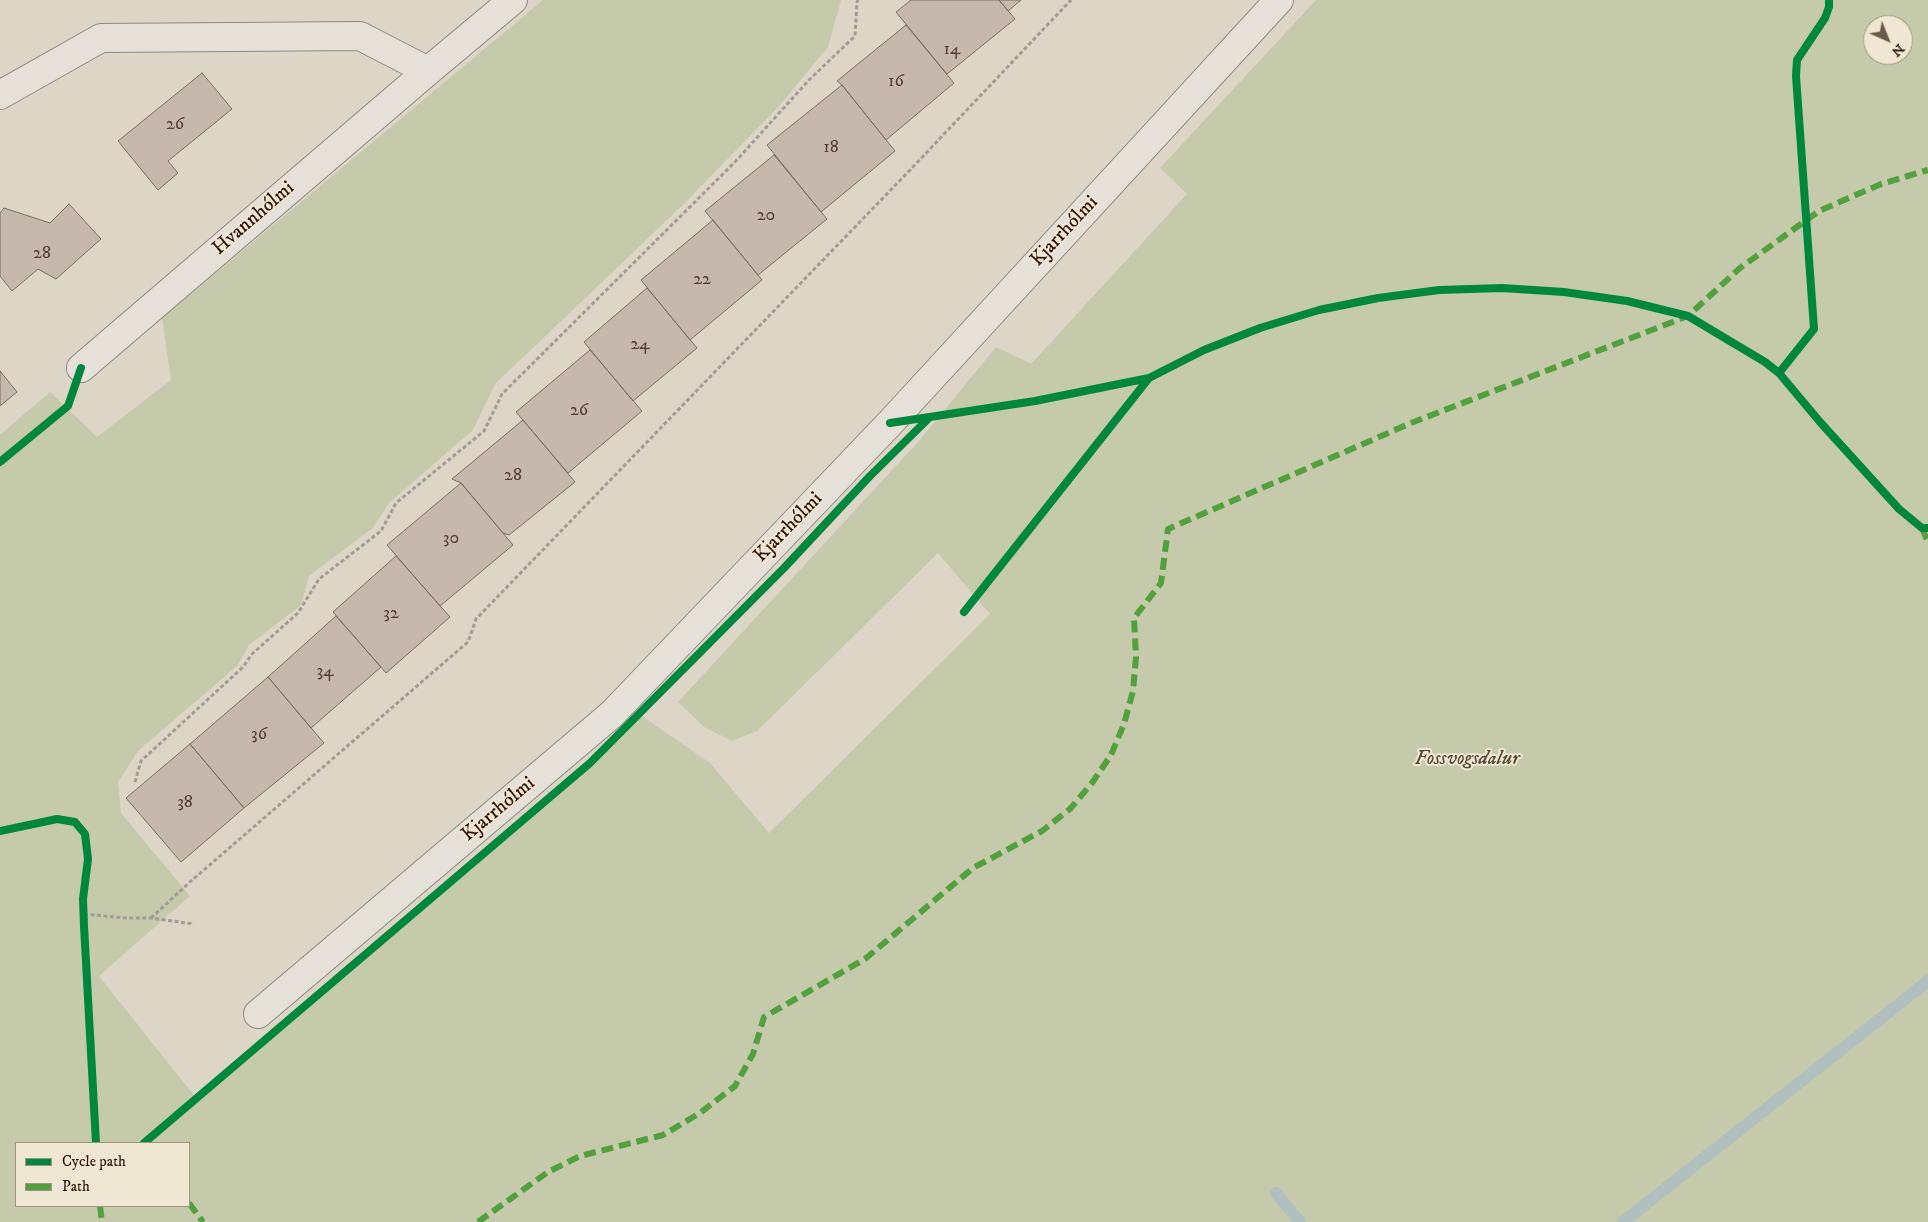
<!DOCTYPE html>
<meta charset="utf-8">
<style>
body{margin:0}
#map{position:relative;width:1928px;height:1222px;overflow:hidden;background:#ddd6c6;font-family:"IM FELL DW Pica",serif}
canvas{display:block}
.legend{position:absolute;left:15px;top:1142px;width:175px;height:65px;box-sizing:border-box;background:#efe6d3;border:1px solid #a29283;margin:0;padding:6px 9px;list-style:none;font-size:15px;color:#2f140a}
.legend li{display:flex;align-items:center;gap:10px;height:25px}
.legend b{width:25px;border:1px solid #a29283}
.north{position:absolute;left:1863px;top:15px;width:50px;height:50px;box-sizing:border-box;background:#efe6d3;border:1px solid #a29283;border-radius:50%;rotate:136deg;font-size:14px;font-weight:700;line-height:20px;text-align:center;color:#2f140a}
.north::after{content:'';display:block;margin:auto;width:18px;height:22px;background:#6c584c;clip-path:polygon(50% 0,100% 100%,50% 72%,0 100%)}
</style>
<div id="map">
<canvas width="1928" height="1222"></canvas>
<ul class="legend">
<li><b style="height:6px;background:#00873e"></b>Cycle path</li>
<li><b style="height:6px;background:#52a03e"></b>Path</li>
</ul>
<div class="north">N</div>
</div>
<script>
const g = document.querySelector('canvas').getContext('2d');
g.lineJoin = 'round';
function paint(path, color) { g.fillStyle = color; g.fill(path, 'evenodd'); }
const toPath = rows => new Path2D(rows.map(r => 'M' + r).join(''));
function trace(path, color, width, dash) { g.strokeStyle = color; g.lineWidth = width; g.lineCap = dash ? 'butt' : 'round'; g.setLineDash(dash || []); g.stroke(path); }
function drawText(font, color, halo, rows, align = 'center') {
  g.font = font + ' "IM FELL DW Pica",serif'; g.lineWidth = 4; g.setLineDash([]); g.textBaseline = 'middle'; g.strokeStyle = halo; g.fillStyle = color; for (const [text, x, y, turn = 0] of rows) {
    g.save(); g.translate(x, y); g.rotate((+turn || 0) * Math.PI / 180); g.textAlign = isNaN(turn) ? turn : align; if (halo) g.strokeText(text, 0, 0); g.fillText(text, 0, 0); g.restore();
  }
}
const green = toPath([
 [543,0,841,0,828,47,780,105,685,203,495,384,473,430,389,503,373,528,309,576,301,605,249,645,238,665,138,751,118,782,121,813,190,896,99,976,196,1098,590,763,639,714,710,763,769,833,990,614,938,553,757,731,732,741,704,727,678,702,919,441,996,347,1031,364,1187,194,1160,168,1316,0,1928,0,1928,1222,0,1222,0,435,50,392,97,437,171,380,162,318],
 [1873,25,1903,25,1903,55,1873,55],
 [189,1143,189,1206,16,1206,16,1143]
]);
const stream = toPath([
 [1276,1193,1300,1222],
 [1623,1222,1928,981]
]);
const building = toPath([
 [911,0,999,0,1015,19,947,74,896,12,911,0],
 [999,0,1021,0,1008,11,999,0],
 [906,25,954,83,886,140,842,85,837,81,906,25],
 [202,73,232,109,168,161,178,173,158,190,118,141,202,73],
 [842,85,895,151,821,212,767,145,842,85],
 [774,155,827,219,758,275,705,211,774,155],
 [69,204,101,239,56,279,38,269,12,291,0,276,0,213,4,208,50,223,69,204],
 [713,220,762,280,690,340,641,280,713,220],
 [647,288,697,348,633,401,584,342,647,288],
 [590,350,642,411,568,473,516,412,590,350],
 [0,371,17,392,0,406,0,371],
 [523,420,575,482,509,535,503,533,461,483,452,479,523,420],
 [461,483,513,545,440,606,387,545,461,483],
 [396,556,450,617,386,673,333,612,396,556],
 [336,616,381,667,311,728,268,677,336,616],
 [268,677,324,743,244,808,190,744,268,677],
 [190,744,244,808,181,862,126,798,190,744]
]);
const path = toPath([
 [135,782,141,761,243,667,252,654,298,613,319,579,381,531,396,503,484,431,502,394,735,162,809,80,855,36,857,2,858,0],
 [84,914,125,918,151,918,194,924],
 [151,918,191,881,468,642,476,619,911,169,1071,0]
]);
const minor = toPath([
 [0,95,101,38,360,36,428,71],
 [81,368,428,71,513,0],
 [258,1014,612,714,890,423,1279,0]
]);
const quiet = toPath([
 [1922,528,1928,542],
 [189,1203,203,1222],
 [100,1206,102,1222],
 [478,1222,548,1172,580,1156,663,1135,700,1113,735,1086,753,1054,764,1017,865,959,973,868,1042,831,1070,809,1092,783,1111,755,1124,724,1133,691,1136,657,1134,618,1161,583,1168,529,1411,423,1688,316,1740,268,1819,211,1881,184,1928,170]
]);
const cycleway = toPath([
 [1779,373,1814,329,1796,76,1797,60,1825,18,1829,7,1829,0],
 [890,423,1035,401,1149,378,1204,350,1260,328,1319,310,1378,298,1439,290,1502,288,1564,292,1627,301,1688,316,1765,362,1779,373,1820,422,1899,509,1922,528,1928,528],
 [0,462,68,406,81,368],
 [964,612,1149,378],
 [0,831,57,819,75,822,85,834,88,859,83,899,84,926,96,1143],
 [144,1143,590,763,784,568,870,476,929,418]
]);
const numberNames = [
 ["14",952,50],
 ["16",896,82],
 ["26",175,125],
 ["18",831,148],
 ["20",766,216],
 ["28",42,254],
 ["22",702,280],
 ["24",640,345],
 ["26",579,411],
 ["28",513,476],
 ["30",451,539],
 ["32",391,614],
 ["34",325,672],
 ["36",259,735],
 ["38",185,803]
];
const streetNames = [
 ["Hvannhólmi",254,219,-41],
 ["Kjarrhólmi",1065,232,-47],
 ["Kjarrhólmi",789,528,-46],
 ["Kjarrhólmi",499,810,-40]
];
const parkNames = [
 ["Fossvogsdalur",1467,760]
];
paint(green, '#c5caaa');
trace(stream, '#b0c0bf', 12);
paint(building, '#c7b8ae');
trace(building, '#776f65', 1);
trace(minor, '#8f887e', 30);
trace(path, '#a29c96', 3, [4, 2.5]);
trace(minor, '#e5e1d9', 28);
trace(quiet, '#52a03e', 6, [12, 6]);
trace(cycleway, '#00873e', 8);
drawText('18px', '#553d33', null, numberNames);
drawText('20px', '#2f140a', '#efe6d3', streetNames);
drawText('italic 20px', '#564833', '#efe6d3', parkNames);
</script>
